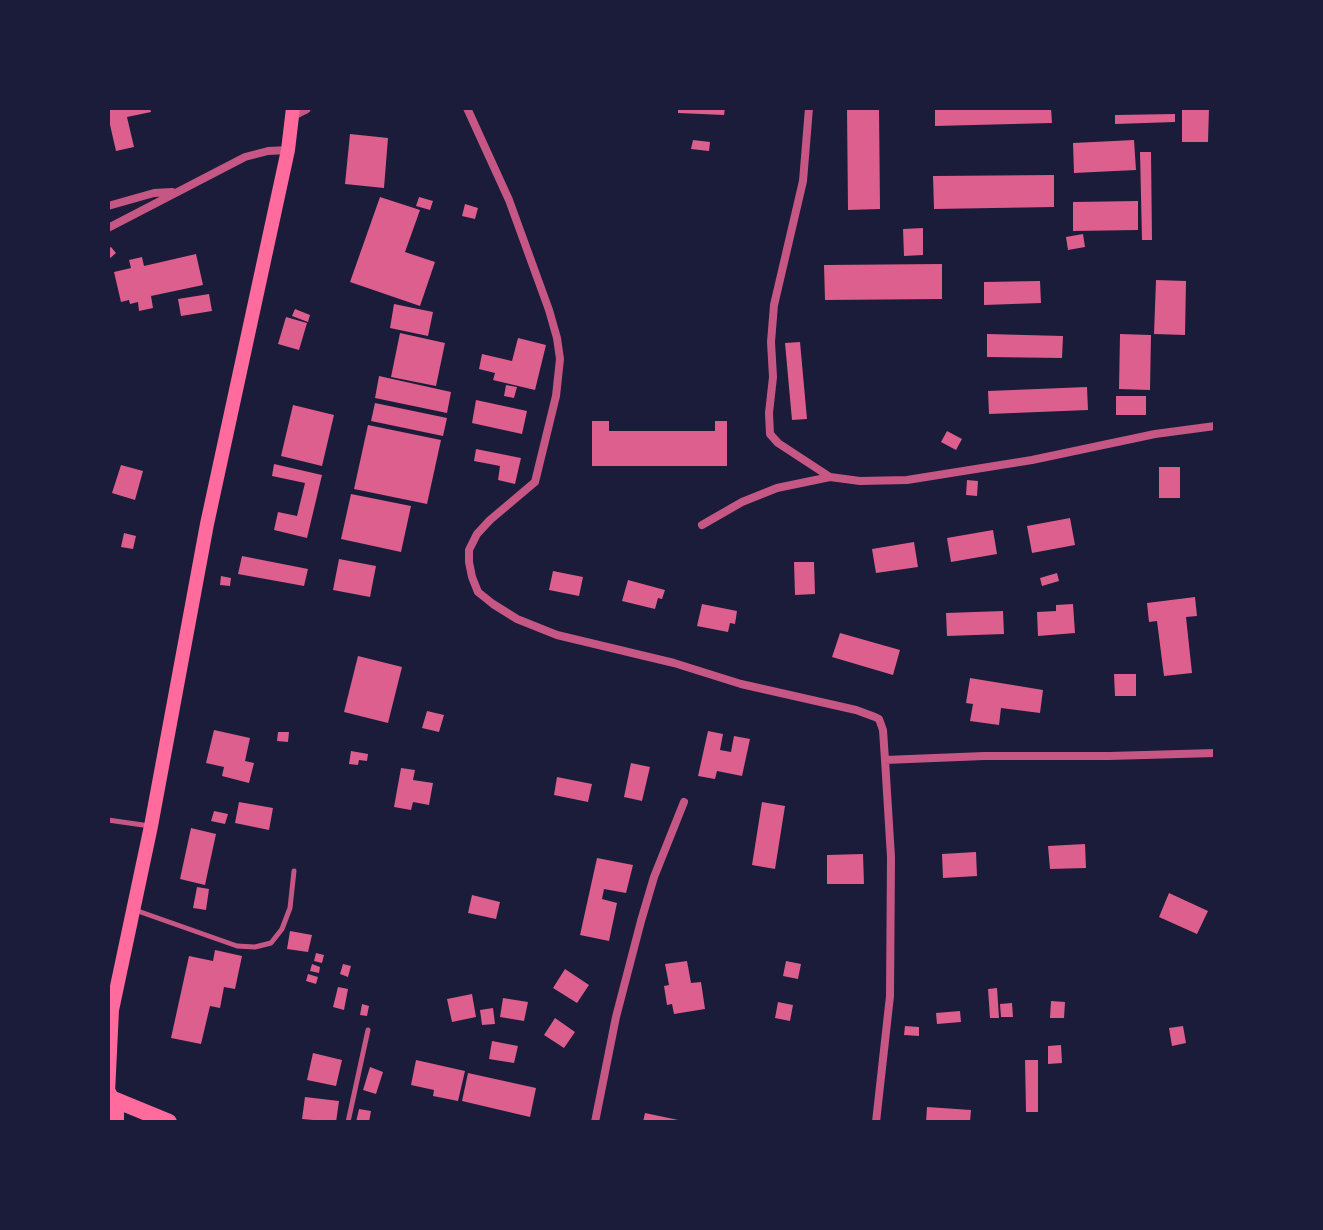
<!DOCTYPE html>
<style>
body{margin:0}
#map{position:relative;width:1323px;height:1230px;overflow:hidden;background:#1b1b3a;font-family:Ubuntu,sans-serif}
canvas{display:block}
.frame{position:absolute;inset:0;border:110px solid #1b1b3a;pointer-events:none}
</style>
<div id="map">
<canvas width="1323" height="1230"></canvas>
<div class="frame"></div>
</div>
<script>
const g = document.querySelector('canvas').getContext('2d');
g.lineJoin = 'round';
function paint(path, color) { g.fillStyle = color; g.fill(path, 'evenodd'); }
const toPath = rows => new Path2D(rows.map(r => 'M' + r).join(''));
function trace(path, color, width, dash) { g.strokeStyle = color; g.lineWidth = width; g.lineCap = dash ? 'butt' : 'round'; g.setLineDash(dash || []); g.stroke(path); }
const building = toPath([
 [108,108,150,108,151,112,127,117,134,147,116,151,108,116],
 [678,108,725,108,724,115,678,113],
 [847,108,879,108,880,209,848,210],
 [935,108,1051,108,1052,123,935,126],
 [1182,108,1209,108,1208,142,1182,142],
 [1175,114,1175,122,1115,124,1115,115],
 [350,134,388,138,384,188,345,184],
 [693,140,710,142,709,151,691,149],
 [1134,140,1136,170,1074,173,1073,143],
 [1140,152,1151,152,1152,240,1142,240],
 [1054,175,1054,207,934,209,933,176],
 [380,197,420,210,405,252,435,262,420,306,350,282],
 [419,197,433,201,430,210,416,206],
 [1138,201,1138,230,1073,231,1073,202],
 [465,204,478,208,475,219,462,216],
 [923,228,923,255,904,256,903,229],
 [1083,234,1085,247,1068,250,1066,237],
 [111,247,116,253,108,260,108,249],
 [196,254,203,285,151,296,153,308,139,311,138,302,130,304,129,300,121,302,114,272,131,268,129,260,142,257,144,266],
 [942,264,942,299,825,300,824,265],
 [1156,280,1186,281,1185,335,1154,334],
 [1040,281,1041,303,984,305,984,282],
 [209,294,212,311,181,316,178,299],
 [394,304,433,312,428,336,390,328],
 [295,309,310,315,308,322,292,316],
 [286,317,307,323,299,350,278,344],
 [400,333,445,343,436,386,391,377],
 [987,334,1063,336,1062,358,987,357],
 [1120,334,1151,335,1150,390,1119,389],
 [518,338,546,345,535,390,493,380,495,373,479,369,482,354,512,361],
 [800,342,807,419,792,420,785,343],
 [379,376,451,392,447,413,375,398],
 [506,385,517,387,514,398,504,396],
 [1087,387,1088,410,989,414,988,391],
 [1116,396,1146,396,1146,415,1116,415],
 [476,400,527,411,522,434,472,423],
 [375,403,447,418,443,436,371,421],
 [293,405,334,415,322,466,281,456],
 [592,421,609,421,609,431,715,431,715,421,727,421,727,466,592,466],
 [368,425,441,440,427,504,354,489],
 [947,431,962,439,956,450,941,442],
 [476,449,521,458,515,484,498,480,500,466,474,461],
 [274,464,322,475,307,538,274,530,278,512,297,516,305,483,272,476],
 [121,465,143,471,135,500,112,493],
 [1159,467,1180,467,1180,498,1159,498],
 [967,480,978,481,977,496,966,495],
 [351,494,411,506,401,552,341,539],
 [1070,518,1075,545,1032,553,1027,526],
 [993,530,997,554,951,562,947,538],
 [124,533,136,536,133,549,121,547],
 [914,542,918,567,876,573,872,549],
 [242,556,308,569,304,586,238,574],
 [339,559,376,566,370,597,333,590],
 [794,562,814,562,815,594,795,595],
 [553,571,583,577,579,596,549,590],
 [1057,573,1059,581,1042,586,1040,578],
 [221,576,231,578,230,586,220,585],
 [628,580,665,590,662,599,658,598,655,609,622,601],
 [1195,597,1197,616,1186,617,1192,673,1164,676,1157,621,1149,622,1147,603],
 [702,604,737,611,735,624,730,623,728,632,697,626],
 [1073,604,1075,633,1038,636,1037,612,1056,611,1056,605],
 [1003,611,1004,634,947,636,946,613],
 [840,633,900,650,893,675,832,657],
 [358,656,402,667,388,723,344,712],
 [1114,674,1136,674,1136,696,1115,696],
 [970,678,1043,690,1040,713,1001,708,999,725,970,721,973,704,966,703],
 [427,711,444,715,439,732,422,728],
 [214,730,250,738,245,761,254,763,249,783,222,776,224,767,206,763],
 [708,731,723,734,720,750,731,752,734,736,750,739,742,776,717,771,715,779,698,776],
 [278,732,289,732,288,742,277,741],
 [351,751,368,754,367,761,359,760,358,765,349,764],
 [631,763,650,767,642,801,624,797],
 [401,768,415,770,413,780,433,783,429,805,413,802,411,810,394,807],
 [557,777,592,784,588,802,554,795],
 [239,802,273,808,269,830,235,823],
 [762,802,785,806,775,869,752,865],
 [214,811,228,814,225,824,211,821],
 [191,828,216,834,205,885,180,879],
 [1085,844,1086,868,1050,869,1048,846],
 [976,852,977,876,943,878,942,854],
 [863,854,864,884,827,884,827,855],
 [597,858,633,865,626,893,604,889,602,899,617,903,609,941,580,935],
 [197,887,209,889,206,910,193,908],
 [1169,893,1208,911,1197,934,1159,917],
 [472,895,500,902,496,919,468,913],
 [290,931,312,935,308,952,287,949],
 [215,950,242,956,235,989,224,987,220,1008,210,1006,201,1044,171,1038,189,956,213,961],
 [316,953,324,955,322,963,314,961],
 [687,961,691,983,701,982,705,1009,674,1014,672,1004,667,1005,664,986,669,985,665,964],
 [786,961,801,964,798,979,783,976],
 [312,964,320,967,319,973,310,971],
 [343,964,351,966,348,977,340,974],
 [565,969,589,985,577,1003,553,988],
 [308,974,318,977,316,984,306,981],
 [338,987,348,989,344,1010,333,1007],
 [997,988,999,1018,990,1018,988,989],
 [472,994,476,1017,452,1022,447,999],
 [503,998,528,1002,524,1021,500,1017],
 [1051,1001,1065,1002,1064,1018,1050,1018],
 [778,1002,793,1005,790,1021,775,1018],
 [1012,1003,1013,1017,1001,1017,1000,1004],
 [362,1004,369,1006,367,1016,360,1015],
 [493,1008,495,1024,482,1025,480,1010],
 [960,1011,961,1022,937,1024,936,1013],
 [555,1018,575,1032,564,1048,544,1035],
 [905,1026,919,1027,919,1036,904,1035],
 [1183,1026,1186,1043,1172,1046,1169,1028],
 [492,1041,518,1046,514,1063,489,1059],
 [1061,1045,1062,1063,1048,1064,1048,1046],
 [313,1053,342,1060,336,1086,307,1080],
 [416,1060,465,1071,458,1101,433,1096,434,1090,411,1085],
 [1025,1060,1038,1060,1038,1112,1026,1112],
 [370,1067,383,1072,376,1094,363,1090],
 [468,1073,536,1088,530,1117,462,1101],
 [305,1097,339,1101,336,1122,302,1119],
 [927,1107,971,1110,970,1122,926,1122],
 [359,1109,371,1111,369,1122,356,1122],
 [645,1113,683,1121,683,1122,643,1122]
]);
const service = toPath([
 [108,820,150,826],
 [135,910,237,946,255,947,271,943,282,929,290,908,294,871],
 [348,1122,368,1030]
]);
const minor = toPath([
 [467,108,509,200,549,310,557,338,560,359,556,396,535,482,490,520,477,534,469,550,469,562,472,577,478,592,493,604,517,619,557,635,674,663,741,684,856,710,875,717,879,719,883,730,885,760,984,756,1109,756,1215,753],
 [809,108,803,181,774,305,771,342,773,377,769,413,770,434,778,443,830,477],
 [108,206,154,193,172,192],
 [108,228,245,157,268,151,288,150],
 [702,525,742,502,777,488,830,477,860,481,907,480,1032,460,1155,434,1215,426],
 [595,1122,616,1017,641,921,654,877,684,802],
 [876,1122,890,996,891,857,885,760]
]);
const tertiary = toPath([
 [293,114,305,108]
]);
const secondary = toPath([
 [108,1093,112,1010,151,826,207,524,288,150,293,108]
]);
const primary = toPath([
 [109,1094,116,1106,116,1122],
 [113,1099,169,1122]
]);
paint(building, '#dd5f8e');
trace(service, '#c65784', 5);
trace(minor, '#c65784', 8);
trace(tertiary, '#c65784', 12);
trace(secondary, '#ff6b9d', 14);
trace(primary, '#ff6b9d', 16);
</script>
